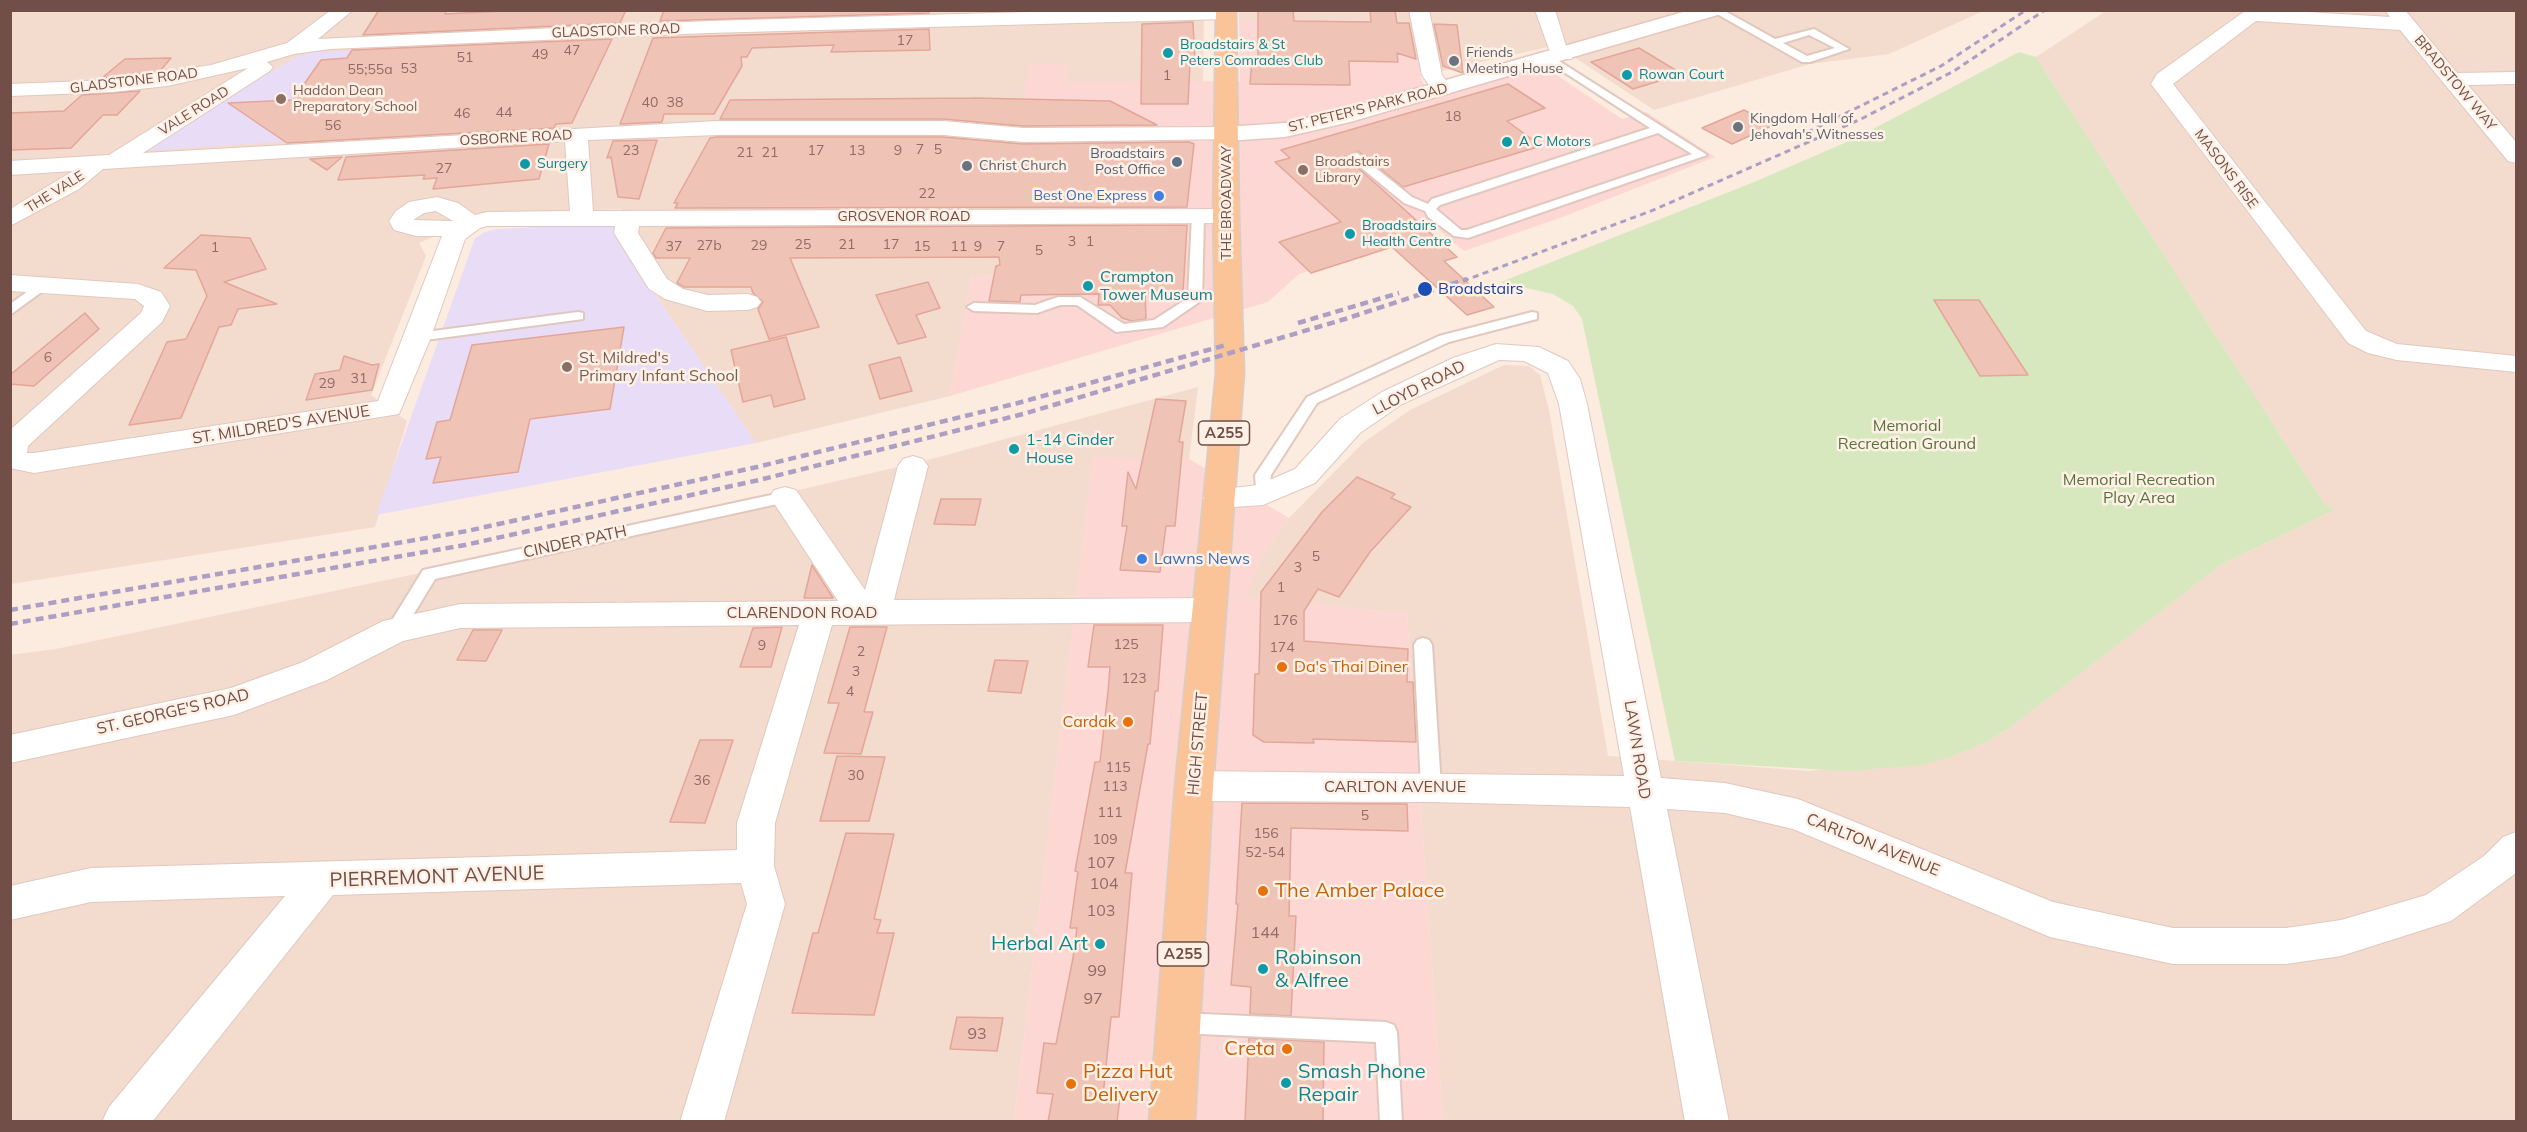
<!DOCTYPE html>
<style>
body{margin:0}
#map{position:relative;width:2527px;height:1132px;overflow:hidden;background:#fcebdf;font-family:Mulish,sans-serif}
canvas{display:block}
.frame{position:absolute;inset:0;border:12px solid #714f48;pointer-events:none}
</style>
<div id="map">
<canvas width="2527" height="1132"></canvas>
<div class="frame"></div>
</div>
<script>
const g = document.querySelector('canvas').getContext('2d');
g.lineJoin = 'round';
function paint(path, color) { g.fillStyle = color; g.fill(path, 'evenodd'); }
const toPath = rows => new Path2D(rows.map(r => 'M' + r).join(''));
function trace(path, color, width, dash) { g.strokeStyle = color; g.lineWidth = width; g.lineCap = dash ? 'butt' : 'round'; g.setLineDash(dash || []); g.stroke(path); }
function drawText(font, color, halo, rows, align = 'center') {
  g.font = font + ' Mulish,sans-serif'; g.lineWidth = 5; g.setLineDash([]); g.textBaseline = 'middle'; g.strokeStyle = halo; g.fillStyle = color; for (const [text, x, y, turn = 0] of rows) {
    g.save(); g.translate(x, y); g.rotate((+turn || 0) * Math.PI / 180); g.textAlign = isNaN(turn) ? turn : align; if (halo) g.strokeText(text, 0, 0); g.fillText(text, 0, 0); g.restore();
  }
}
const residential = toPath([
 [1239,10,1983,11,1889,54,1810,64,1654,110,1556,45,1420,76,1409,21,1239,20],
 [11,11,1204,11,1203,82,1065,82,1068,64,1030,64,1111,173,1095,277,972,275,950,396,756,443,653,291,616,223,622,209,487,213,419,243,426,256,371,395,407,421,375,527,11,584],
 [2106,11,2516,11,2516,1121,1443,1121,1407,614,1245,597,1264,552,1289,518,1363,443,1410,410,1504,365,1529,366,1540,375,1549,410,1608,756,1809,771,1955,755,1985,743,2011,727,2222,564,2334,510,2324,503,2036,57],
 [1198,387,1189,459,1093,458,1014,1121,11,1121,10,655,56,649,617,532,924,461]
]);
const commercial = toPath([
 [1239,20,1410,21,1420,76,1429,96,1540,64,1622,119,1646,112,1715,157,1560,218,1464,251,1438,229,1299,274,1268,302,950,396,972,275,1095,277,1111,173,1044,174,1050,141,1017,122,1030,64,1068,64,1065,82,1240,81],
 [1093,457,1189,459,1289,518,1264,552,1246,597,1407,614,1443,1121,1014,1122]
]);
const education = toPath([
 [370,50,305,140,143,151,294,58,313,52],
 [616,223,653,291,756,443,376,515,475,238,485,232,497,229]
]);
const green = toPath([
 [2019,52,2036,57,2324,503,2334,510,2222,564,2011,727,1985,743,1955,755,1922,765,1847,771,1675,761,1582,319,1573,306,1553,294,1526,288,1509,289,1501,282,1754,182,1856,138]
]);
const building = toPath([
 [379,10,447,10,445,14,523,10,626,10,620,23,363,35,379,10],
 [664,10,929,10,929,13,660,21,664,10],
 [1258,10,1293,10,1294,21,1371,22,1370,10,1395,10,1397,23,1409,23,1416,59,1397,53,1398,62,1349,61,1350,85,1250,84,1252,60,1258,60,1258,10],
 [1193,22,1195,62,1190,62,1188,104,1141,104,1142,24,1193,22],
 [1434,24,1457,25,1463,73,1443,66,1434,24],
 [929,29,930,50,831,52,834,45,752,48,747,57,741,57,742,66,714,114,664,114,662,122,620,124,653,38,929,29],
 [612,39,572,123,556,124,554,128,287,143,228,103,293,100,321,60,347,58,352,50,612,39],
 [1639,48,1682,74,1633,89,1591,62,1639,48],
 [171,58,160,71,102,78,125,59,171,58],
 [1508,84,1545,108,1507,121,1541,146,1403,187,1358,151,1345,156,1457,257,1444,261,1494,307,1467,315,1392,247,1311,273,1279,242,1341,222,1275,162,1290,158,1281,150,1508,84],
 [140,91,117,115,103,115,71,148,10,150,10,113,64,111,82,95,140,91],
 [973,98,1110,101,1157,125,1023,126,943,119,720,119,730,100,973,98],
 [1744,110,1773,125,1732,144,1702,128,1744,110],
 [717,137,943,137,1023,144,1189,142,1194,144,1187,207,675,208,678,203,674,203,710,138,717,137],
 [657,140,639,199,618,197,611,157,607,158,613,141,657,140],
 [549,144,539,179,433,189,437,178,423,179,425,175,338,180,346,157,549,144],
 [342,157,327,170,310,159,342,157],
 [1187,225,1183,293,1145,293,1146,319,1132,321,1122,318,1110,305,1098,305,1099,294,1021,295,1020,302,989,301,996,266,1000,265,999,257,790,258,819,327,769,339,758,309,763,302,753,293,751,287,684,287,677,283,690,258,656,258,653,253,666,228,1187,225],
 [201,235,250,238,266,269,224,282,277,304,238,309,231,325,219,327,181,418,129,425,167,342,186,339,207,296,196,270,164,268,201,235],
 [928,282,940,308,916,315,926,337,898,344,876,295,928,282],
 [1934,300,1979,300,2028,375,1980,376,1934,300],
 [85,313,99,329,34,386,10,384,10,375,85,313],
 [624,327,610,409,530,419,518,472,433,483,441,457,426,459,437,422,450,420,472,345,624,327],
 [786,337,805,399,774,407,771,395,743,402,731,350,786,337],
 [344,356,372,365,379,364,372,390,306,400,315,374,340,370,344,356],
 [900,357,912,391,880,399,869,365,900,357],
 [1156,399,1186,401,1179,442,1183,442,1175,526,1166,526,1160,572,1120,570,1127,526,1122,526,1128,472,1136,489,1156,399],
 [1357,477,1395,494,1391,498,1411,507,1370,552,1339,597,1318,589,1304,611,1304,641,1408,649,1407,682,1413,682,1416,742,1313,739,1314,743,1264,742,1253,735,1255,674,1259,674,1261,592,1322,512,1357,477],
 [941,499,981,499,975,525,934,524,941,499],
 [812,565,833,598,804,598,812,565],
 [1094,625,1163,625,1158,691,1155,691,1150,744,1148,744,1125,873,1132,873,1119,1017,1111,1017,1103,1096,1120,1097,1117,1122,1048,1122,1053,1094,1037,1093,1044,1043,1056,1044,1073,958,1077,928,1070,928,1078,872,1075,871,1095,762,1100,762,1108,692,1110,667,1088,667,1094,625],
 [782,627,771,667,740,667,753,628,782,627],
 [850,627,887,627,864,712,873,712,861,754,824,753,839,703,828,703,850,627],
 [473,630,502,630,486,661,457,660,473,630],
 [995,660,1028,661,1021,693,988,691,995,660],
 [700,740,733,740,705,823,670,822,700,740],
 [837,756,885,757,869,821,820,821,837,756],
 [1242,803,1407,804,1408,831,1291,828,1289,916,1296,916,1291,1016,1250,1014,1251,987,1231,985,1238,904,1236,904,1242,803],
 [846,833,894,834,874,919,881,920,877,933,894,933,874,1015,792,1013,813,933,818,933,846,833],
 [957,1017,1003,1018,997,1051,950,1049,957,1017],
 [1249,1038,1324,1042,1323,1122,1245,1122,1249,1038]
]);
const service = toPath([
 [1710,10,1723,10,1775,39,1814,29,1849,49,1810,62,1802,62,1710,10],
 [1809,35,1835,48,1807,56,1783,43,1809,35],
 [1551,56,1707,155,1468,238,1454,236,1428,217,1425,211,1404,203,1347,156,1357,153,1412,197,1428,204,1432,199,1650,128,1547,61,1546,59,1551,56],
 [1658,133,1692,154,1467,230,1461,230,1436,209,1440,205,1658,133],
 [1198,212,1204,216,1202,300,1163,327,1116,332,1077,305,1060,305,1037,313,974,311,967,307,974,303,1035,305,1058,297,1080,297,1124,324,1154,320,1188,298,1192,216,1198,212],
 [42,281,47,282,47,288,10,315,10,304,42,281],
 [578,312,583,313,583,319,418,341,411,337,418,333,578,312],
 [1532,312,1537,313,1537,319,1449,342,1317,403,1271,475,1269,499,1257,499,1255,475,1307,397,1439,336,1532,312],
 [785,492,791,493,793,497,791,501,435,579,401,635,395,636,389,635,386,630,423,570,785,492],
 [1423,638,1429,640,1432,645,1441,787,1438,793,1431,795,1424,793,1421,787,1414,645,1417,640,1423,638],
 [1179,1013,1386,1022,1394,1025,1397,1032,1402,1122,1380,1122,1376,1042,1179,1033,1171,1030,1168,1023,1171,1016,1179,1013]
]);
const minor = toPath([
 [331,10,353,10,318,39,708,21,1101,10,1234,10,1236,13,1226,19,708,33,330,49,294,54,267,62,273,67,270,71,143,153,717,121,943,121,1023,128,1226,127,1234,129,1237,134,1234,139,1023,142,943,135,717,135,588,140,593,211,1226,209,1234,211,1238,216,1234,221,1226,223,639,226,638,233,667,279,683,289,708,295,748,294,757,297,761,302,757,307,748,310,707,311,665,299,649,289,614,233,615,226,487,226,480,228,465,239,431,337,399,414,34,473,10,468,10,430,141,313,144,306,135,299,10,291,10,275,138,284,161,292,170,306,162,322,28,446,27,453,34,453,378,401,442,236,416,236,394,230,389,221,396,211,409,202,437,197,458,203,475,215,487,212,570,211,565,141,103,169,79,189,10,226,10,209,73,171,10,175,10,161,109,155,248,68,167,86,112,92,10,96,10,84,112,80,211,65,287,43,331,10],
 [436,211,453,221,413,220,424,213,436,211],
 [1409,10,1429,10,1442,75,1453,90,1449,94,1435,94,1422,75,1409,10],
 [1535,10,1555,10,1566,46,1574,55,1571,59,1557,59,1550,52,1535,10],
 [2276,10,2390,17,2385,10,2405,10,2457,73,2516,72,2516,84,2468,85,2516,142,2516,163,2508,161,2400,30,2256,21,2173,84,2366,331,2397,344,2516,356,2516,372,2397,360,2368,353,2348,343,2151,84,2157,74,2245,11,2276,10],
 [1496,344,1539,347,1568,361,1580,379,1587,404,1661,778,1725,783,1798,799,2053,902,2173,928,2286,928,2341,920,2426,895,2484,856,2503,837,2516,832,2516,873,2451,921,2341,956,2286,964,2173,964,2050,937,1793,829,1725,813,1667,809,1729,1122,1685,1122,1630,807,1431,802,1194,801,1181,797,1176,786,1181,775,1194,771,1624,776,1559,404,1548,373,1524,361,1499,360,1402,404,1360,433,1315,483,1263,505,1218,508,1207,505,1203,498,1207,491,1258,485,1295,469,1340,419,1382,392,1453,358,1496,344],
 [913,456,923,459,928,466,894,600,1210,598,1221,601,1226,610,1221,619,1210,622,832,625,775,823,774,866,785,904,724,1122,680,1122,747,904,741,883,333,895,152,1122,102,1122,109,1107,285,896,91,902,10,920,10,886,91,868,737,850,737,823,799,625,460,628,403,641,327,680,234,715,10,763,10,735,231,688,303,662,383,621,460,604,838,601,770,497,774,490,785,487,796,490,865,590,898,466,903,459,913,456]
]);
const secondary = toPath([
 [1690,10,1724,10,1721,14,1350,122,1285,137,1226,141,1218,139,1214,134,1218,129,1226,127,1285,123,1345,109,1690,10]
]);
const primary = toPath([
 [1216,10,1236,10,1239,216,1244,373,1213,786,1195,1122,1149,1122,1175,786,1216,373,1213,216,1216,10]
]);
const railFar1 = toPath([
 [1798,137,1941,66,2026,10],
 [1463,281,1651,211,1861,119,1954,71,2045,10]
]);
const rail = toPath([
 [1298,323,1399,293],
 [10,610,467,531,757,467,1018,403,1226,345],
 [10,624,465,545,759,480,1023,414,1345,319,1467,279]
]);
const markers = [
 [1168,53,6,"#0f9aa8"],
 [1454,61,6,"#6b7280"],
 [1627,75,6,"#0f9aa8"],
 [281,99,6,"#8d6e63"],
 [1738,127,6,"#6b7280"],
 [1507,142,6,"#0f9aa8"],
 [1177,162,6,"#5c6f8a"],
 [525,164,6,"#0f9aa8"],
 [967,166,6,"#6b7280"],
 [1303,170,6,"#8d6e63"],
 [1159,196,6,"#3f7fe0"],
 [1350,234,6,"#0f9aa8"],
 [1088,286,6,"#0f9aa8"],
 [1425,289,8,"#1a4fb4"],
 [567,367,6,"#8d6e63"],
 [1014,449,6,"#0f9aa8"],
 [1142,559,6,"#3f7fe0"],
 [1282,667,6,"#e8710a"],
 [1128,722,6,"#e8710a"],
 [1263,891,6,"#e8710a"],
 [1100,944,6,"#0f9aa8"],
 [1263,969,6,"#0f9aa8"],
 [1287,1049,6,"#e8710a"],
 [1286,1083,6,"#0f9aa8"],
 [1071,1084,6,"#e8710a"]
];
const farStreetnames = [
 ["GLADSTONE ROAD",616,31,-2],
 ["GLADSTONE ROAD",134,81,-7],
 ["BRADSTOW WAY",2455,83,50],
 ["ST. PETER'S PARK ROAD",1368,108,-14],
 ["VALE ROAD",194,111,-32],
 ["OSBORNE ROAD",516,138,-3],
 ["MASONS RISE",2226,169,53],
 ["THE VALE",55,192,-32],
 ["THE BROADWAY",1227,203,-90],
 ["GROSVENOR ROAD",904,217]
];
const numberNames = [
 ["17",905,41],
 ["47",572,51],
 ["49",540,55],
 ["51",465,58],
 ["53",409,69],
 ["55;55a",370,70],
 ["1",1167,76],
 ["40",650,103],
 ["38",675,103],
 ["44",504,113],
 ["46",462,114],
 ["18",1453,117],
 ["56",333,126],
 ["7",920,150],
 ["5",938,150],
 ["23",631,151],
 ["17",816,151],
 ["13",857,151],
 ["9",898,151],
 ["21",745,153],
 ["21",770,153],
 ["27",444,169],
 ["22",927,194],
 ["3",1072,242],
 ["1",1090,242],
 ["25",803,245],
 ["21",847,245],
 ["17",891,245],
 ["27b",709,246],
 ["29",759,246],
 ["37",674,247],
 ["15",922,247],
 ["11",959,247],
 ["9",978,247],
 ["7",1001,247],
 ["1",215,248],
 ["5",1039,251],
 ["6",48,358],
 ["31",359,379],
 ["29",327,384],
 ["5",1316,557],
 ["3",1298,568],
 ["1",1281,588],
 ["176",1285,621],
 ["125",1126,645],
 ["9",762,646],
 ["174",1282,648],
 ["2",861,652],
 ["3",856,672],
 ["123",1134,679],
 ["4",850,692],
 ["115",1118,768],
 ["30",856,776],
 ["36",702,781],
 ["113",1115,787],
 ["111",1110,813],
 ["5",1365,816],
 ["156",1266,834],
 ["109",1105,840],
 ["52-54",1265,853]
];
const farCulturenames = [
 ["Broadstairs & St",1180,45],
 ["Peters Comrades Club",1180,61],
 ["Rowan Court",1639,75],
 ["A C Motors",1519,142],
 ["Surgery",537,164],
 ["Broadstairs",1362,226],
 ["Health Centre",1362,242]
];
const farWorshipnames = [
 ["Friends",1466,53],
 ["Meeting House",1466,69],
 ["Kingdom Hall of",1750,119],
 ["Jehovah's Witnesses",1750,135],
 ["Christ Church",979,166]
];
const farEducationnames = [
 ["Haddon Dean",293,91],
 ["Preparatory School",293,107],
 ["Broadstairs",1315,162],
 ["Library",1315,178]
];
const farServicenames = [
 ["Broadstairs",1165,154],
 ["Post Office",1165,170]
];
const farShopnames = [
 ["Best One Express",1147,196]
];
const shields = [
 [1224,433,51],
 [1183,954,51]
];
const shieldNames = [
 ["A255",1224,433],
 ["A255",1183,954]
];
const cultureNames = [
 ["Crampton",1100,277],
 ["Tower Museum",1100,295],
 ["1-14 Cinder",1026,440],
 ["House",1026,458]
];
const transitNames = [
 ["Broadstairs",1438,289]
];
const educationNames = [
 ["St. Mildred's",579,358],
 ["Primary Infant School",579,376]
];
const streetNames = [
 ["LLOYD ROAD",1419,388,-27],
 ["ST. MILDRED'S AVENUE",281,425,-9],
 ["CINDER PATH",575,542,-12],
 ["CLARENDON ROAD",802,613],
 ["ST. GEORGE'S ROAD",173,712,-13],
 ["HIGH STREET",1198,744,-85],
 ["LAWN ROAD",1637,750,81],
 ["CARLTON AVENUE",1395,787],
 ["CARLTON AVENUE",1873,845,22]
];
const parkNames = [
 ["Memorial",1907,426],
 ["Recreation Ground",1907,444],
 ["Memorial Recreation",2139,480],
 ["Play Area",2139,498]
];
const shopNames = [
 ["Lawns News",1154,559]
];
const foodNames = [
 ["Da's Thai Diner",1294,667],
 ["Cardak",1116,722,"right"]
];
const nearNumbernames = [
 ["107",1101,863],
 ["104",1104,884],
 ["103",1101,911],
 ["144",1265,933],
 ["99",1097,971],
 ["97",1093,999],
 ["93",977,1034]
];
const nearStreetnames = [
 ["PIERREMONT AVENUE",437,877,-2]
];
const nearFoodnames = [
 ["The Amber Palace",1275,891],
 ["Creta",1275,1049,"right"],
 ["Pizza Hut",1083,1072],
 ["Delivery",1083,1095]
];
const nearCulturenames = [
 ["Herbal Art",1088,944,"right"],
 ["Robinson",1275,958],
 ["& Alfree",1275,981],
 ["Smash Phone",1298,1072],
 ["Repair",1298,1095]
];
paint(residential, '#f3dbce');
paint(commercial, '#fcd7d3');
paint(education, '#e8dcf7');
paint(green, '#d7e8bf');
paint(building, '#f0c3b7');
trace(building, '#e3a698', 1.5);
trace(service, '#e1c8bf', 4);
trace(minor, '#e1c8bf', 2);
trace(secondary, '#e6c7bc', 3);
trace(primary, '#d7cecc', 3);
paint(service, '#fff');
paint(minor, '#fff');
paint(secondary, '#fff');
paint(primary, '#fac398');
trace(railFar1, '#ac9fc3', 3, [6, 4.5]);
trace(rail, '#ac9fc3', 4.5, [8, 5]);
for (const [x, y, r, color] of markers) { const dot = new Path2D(); dot.arc(x, y, r, 0, 2 * Math.PI); g.fillStyle = color; g.fill(dot); trace(dot, '#fff0e5', 2); }
drawText('14px', '#714f48', '#fff0e5', farStreetnames);
drawText('14px', '#916c64', null, numberNames);
drawText('14px', '#0d838f', '#fff0e5', farCulturenames, 'left');
drawText('14px', '#5b616d', '#fff0e5', farWorshipnames, 'left');
drawText('14px', '#785e54', '#fff0e5', farEducationnames, 'left');
drawText('14px', '#4e5e75', '#fff0e5', farServicenames, 'right');
drawText('14px', '#366cbe', '#fff0e5', farShopnames, 'right');
for (const [x, y, w] of shields) { const box = new Path2D(); box.roundRect(x - w / 2, y - 12, w, 24, 4.5); g.fillStyle = '#fff0e5'; g.fill(box); trace(box, '#714f48', 1.5); }
drawText('bold 15px', '#714f48', null, shieldNames);
drawText('16px', '#0d838f', '#fff0e5', cultureNames, 'left');
drawText('16px', '#164399', '#fff0e5', transitNames, 'left');
drawText('16px', '#785e54', '#fff0e5', educationNames, 'left');
drawText('16px', '#714f48', '#fff0e5', streetNames);
drawText('16px', '#57723d', '#fff0e5', parkNames);
drawText('16px', '#366cbe', '#fff0e5', shopNames, 'left');
drawText('16px', '#c56008', '#fff0e5', foodNames, 'left');
drawText('16px', '#916c64', null, nearNumbernames);
drawText('20px', '#714f48', '#fff0e5', nearStreetnames);
drawText('20px', '#c56008', '#fff0e5', nearFoodnames, 'left');
drawText('20px', '#0d838f', '#fff0e5', nearCulturenames, 'left');
</script>
